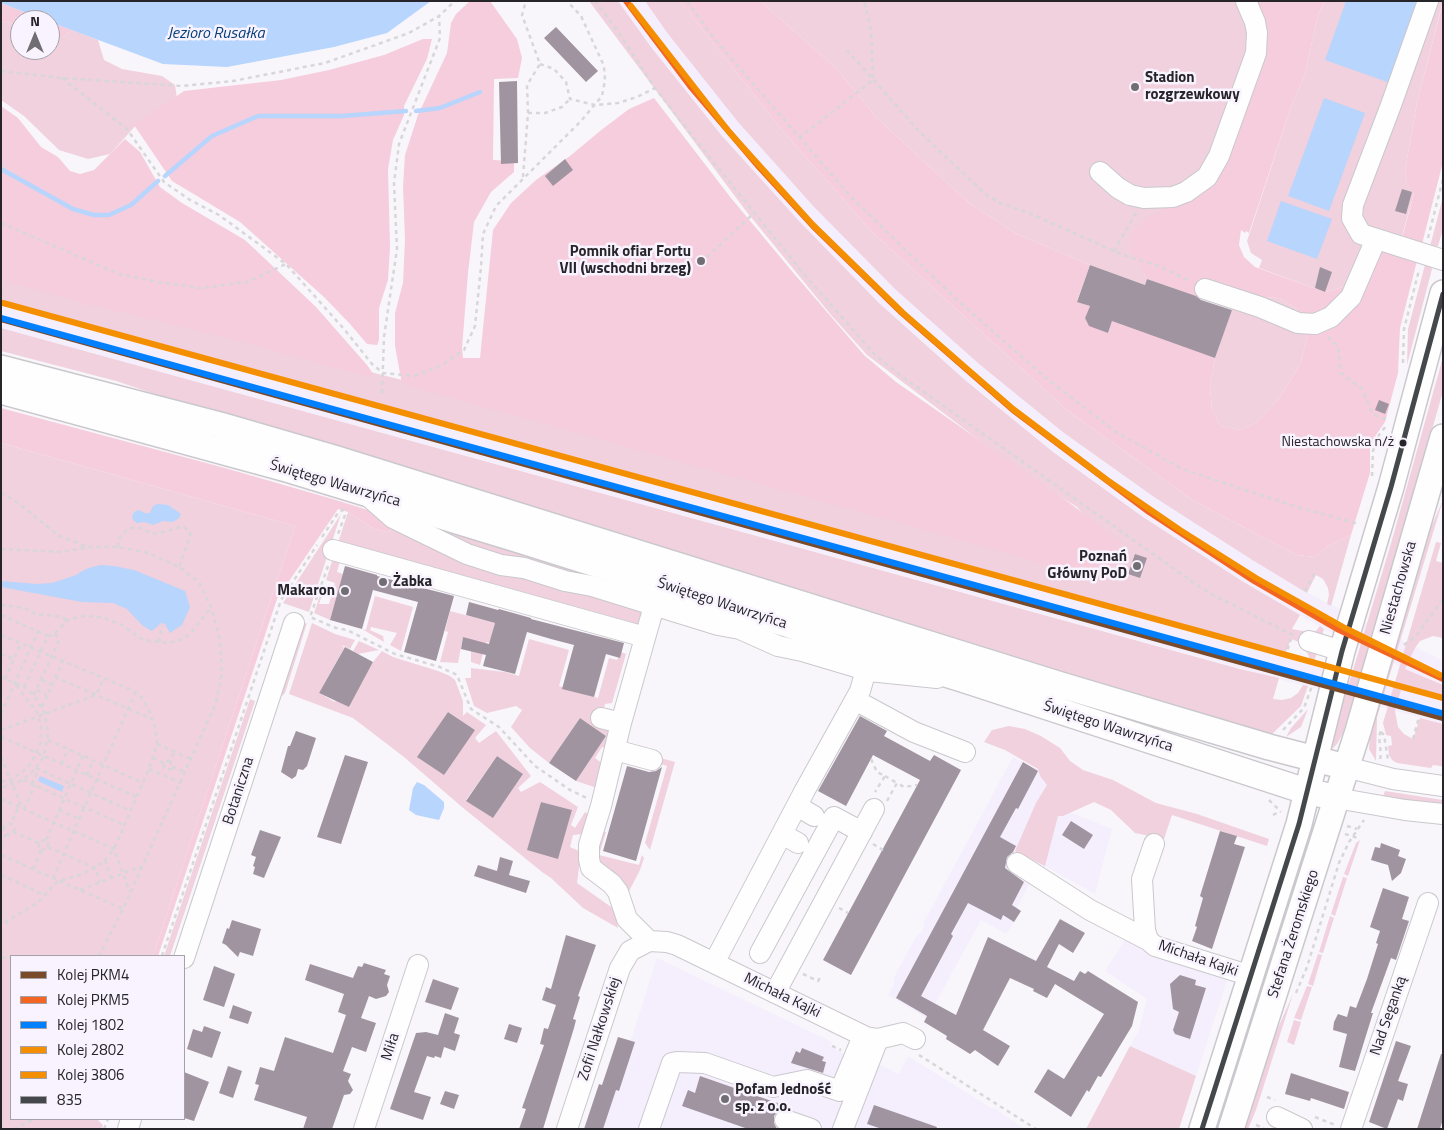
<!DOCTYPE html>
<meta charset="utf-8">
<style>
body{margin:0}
#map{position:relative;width:1444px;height:1130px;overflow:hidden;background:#f8f6fb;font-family:"Titillium Web",sans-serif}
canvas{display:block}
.frame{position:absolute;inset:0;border:2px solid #27252a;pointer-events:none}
.legend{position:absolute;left:10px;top:955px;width:175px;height:165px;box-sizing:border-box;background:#f8f3fe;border:1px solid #a4a1a9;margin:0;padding:6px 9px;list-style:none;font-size:15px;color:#27252a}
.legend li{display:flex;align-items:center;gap:10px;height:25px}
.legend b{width:25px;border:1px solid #a4a1a9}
.north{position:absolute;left:10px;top:10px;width:50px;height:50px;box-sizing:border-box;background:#f8f3fe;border:1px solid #a4a1a9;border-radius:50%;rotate:0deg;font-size:14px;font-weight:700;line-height:20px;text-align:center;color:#27252a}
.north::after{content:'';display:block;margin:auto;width:18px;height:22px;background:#706e73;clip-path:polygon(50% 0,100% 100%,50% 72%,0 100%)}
</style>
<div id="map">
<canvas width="1444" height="1130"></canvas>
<div class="frame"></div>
<ul class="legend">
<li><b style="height:6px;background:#7a4b2a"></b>Kolej PKM4</li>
<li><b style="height:6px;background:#f26522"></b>Kolej PKM5</li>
<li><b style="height:6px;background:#0080ff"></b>Kolej 1802</li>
<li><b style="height:6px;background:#f48f02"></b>Kolej 2802</li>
<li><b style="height:6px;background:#f48f02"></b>Kolej 3806</li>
<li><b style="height:6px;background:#45484a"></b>835</li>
</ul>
<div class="north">N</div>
</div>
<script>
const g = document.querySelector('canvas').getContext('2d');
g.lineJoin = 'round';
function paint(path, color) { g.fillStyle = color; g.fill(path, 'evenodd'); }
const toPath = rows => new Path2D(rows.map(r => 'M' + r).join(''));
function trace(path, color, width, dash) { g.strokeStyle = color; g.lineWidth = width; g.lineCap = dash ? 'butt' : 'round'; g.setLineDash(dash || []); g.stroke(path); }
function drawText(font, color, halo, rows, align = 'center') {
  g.font = font + ' "Titillium Web",sans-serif'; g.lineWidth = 5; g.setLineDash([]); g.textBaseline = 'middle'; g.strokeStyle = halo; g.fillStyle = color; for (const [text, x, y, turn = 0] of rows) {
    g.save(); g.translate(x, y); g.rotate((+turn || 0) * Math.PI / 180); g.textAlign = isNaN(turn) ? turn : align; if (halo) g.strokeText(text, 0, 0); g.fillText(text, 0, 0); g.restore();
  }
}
const built = toPath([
 [618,1,645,1,668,34,738,122,814,207,895,289,979,364,1064,433,1154,497,1304,591,1443,661,1443,685,1405,669,1324,629,1242,581,1192,549,1143,517,1053,452,965,380,879,303,799,221,722,136,651,47],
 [1,302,1247,645,1443,701,1443,724,1,328],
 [1013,757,1059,780,1048,803,1112,829,1095,894,1045,866,1029,885,1017,908,1021,911,1006,934,981,920,935,1004,934,1004,926,1018,888,995,894,984,894,977,917,935,921,933,924,927,924,922],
 [1128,935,1229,975,1196,1076,1130,1046,1139,1030,1147,999,1105,971],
 [657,958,832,1042,830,1047,842,1052,844,1059,876,1063,899,1074,908,1056,991,1108,996,1109,1024,1129,603,1129]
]);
const green = toPath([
 [589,1,618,1,651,47,722,136,799,221,879,303,965,380,1053,452,1143,517,1242,581,1300,615,1292,629,1309,632,1316,631,1320,626,1324,629,1313,665,1309,664,1309,656,1305,649,1299,642,1291,639,1284,657,1247,645,1,302,1,271,327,361,493,403,1101,535,1077,507,1020,471,867,355,831,315,746,211],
 [645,1,680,1,782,130,873,233,1068,411,1194,501,1297,555,1315,557,1328,546,1351,535,1331,606,1327,604,1329,595,1328,588,1323,579,1316,575,1307,593,1254,561,1154,497,1064,433,979,364,895,289,814,207,738,122,668,34],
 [760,1,1238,1,1242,7,1251,45,1213,155,1193,181,1155,193,1096,175,1173,202,1131,251,1147,279,1145,285,1090,265,1017,234,969,203,876,117,836,68],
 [1325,1,1443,1,1417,102,1405,171,1407,184,1414,192,1398,251,1368,269,1347,286,1325,292,1259,268,1262,260,1251,253,1247,241,1291,107,1305,74,1318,15],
 [1,21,20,25,20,50,50,50,50,38,63,37,72,30,98,40,104,60,122,69,162,76,175,85,177,99,139,122,110,154,88,159,59,150,24,116,1,100],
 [1443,197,1443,229,1438,246,1429,250],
 [1426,261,1431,266,1432,269,1407,365,1408,329],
 [1254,297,1280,298,1298,310,1308,335,1300,364,1280,397,1256,423,1239,430,1221,426,1212,410,1210,388,1215,358,1232,309],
 [1,328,1240,669,1279,678,1273,699,1282,700,1291,698,1298,693,1303,685,1308,686,1301,706,1270,736,244,424,116,381,1,351],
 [1443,357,1443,391,1426,451,1343,733,1337,744,1331,750,1330,747,1392,540],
 [1,443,295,526,153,956,11,956,11,1119,97,1119,103,1125,102,1129,1,1129],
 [1443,500,1377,717,1376,761,1369,749,1370,735,1426,539],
 [348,512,374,529,387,532,393,529,640,610,642,614,642,625,630,627,631,622,523,592,450,572,337,546],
 [341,514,309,612,283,603],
 [411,515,896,670,487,554],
 [1436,542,1441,543,1436,561,1443,563,1443,638,1433,636,1420,641,1415,648,1405,669,1443,685,1443,701,1401,690,1395,711,1398,727,1404,734,1413,739,1420,718,1443,724,1443,769,1441,766,1433,765,1431,768,1397,763,1392,760,1389,755,1388,746,1392,745,1391,736,1386,735,1383,723],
 [334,555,341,557,337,572,343,574,330,620,314,613,323,587,325,587,319,604,329,604,335,583,326,580],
 [375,596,413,607,401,651,390,645,397,633,371,627,370,630,383,636,384,642,362,629,366,630],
 [450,611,495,623,490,643,486,642,480,665,471,662,471,640,463,637,458,663,440,662,448,632,445,631],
 [307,623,285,693,282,696,281,693,303,624],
 [312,623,335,634,355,640,350,649,342,645,344,648,319,693,335,702,336,700,349,707,373,662,382,651,393,657,438,671,450,676,455,680,463,701,463,716,467,712,486,725,475,738,479,743,496,731,531,776,518,788,521,792,540,782,578,807,571,825,575,828,585,812,589,815,583,834,573,835,570,847,581,852,577,883,614,909,618,928,583,908,551,878,542,872,462,807,404,757,353,718,289,694],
 [448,712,475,730,418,757],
 [497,756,523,774,493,818,466,800],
 [541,802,572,810,558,858,528,850],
 [529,639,569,650,559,686,598,698,609,658,617,660,621,652,626,654,612,703,605,704,599,725,613,729,610,749,602,747,595,758,607,767,600,789,576,781,606,736,580,718,549,763,530,748,511,727,522,710,516,706,487,713,474,706,465,678,471,678,471,668,505,672,519,676],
 [359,641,379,650,358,654,353,651],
 [250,699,255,701,170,956,164,956],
 [1308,709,1301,727,1286,737,1291,728],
 [1009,726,1025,729,1041,736,1060,748,1070,761,1083,770,1113,780,1156,803,1197,814,1269,839,1267,846,1172,815,1164,839,1135,833,1111,810,1094,802,1063,816,1058,816,1045,866,1015,851,1036,803,1047,785,1040,776,1038,769,1005,750,984,742,992,730],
 [653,756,675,762,650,850,645,843,667,766,652,761],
 [1385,791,1443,800,1443,805,1383,797],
 [1307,828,1314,830,1218,1129,1211,1129],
 [598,832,606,832,599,855,639,865,642,855,644,858,640,870,626,897,596,860],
 [1360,840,1348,876,1344,874,1356,843],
 [1343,877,1347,878,1335,916,1331,914],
 [1330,916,1334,918,1323,953,1319,952],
 [1318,954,1322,955,1313,986,1308,984],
 [1307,986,1312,987,1301,1020,1294,1018],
 [1293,994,1256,1110,1248,1129,1245,1129,1274,1037],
 [1294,1020,1301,1022,1294,1045,1287,1042],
 [1130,1046,1196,1076,1179,1129,1086,1129]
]);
const forest = toPath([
 [470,1,490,1,517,39,522,58,518,78,494,79,493,160,514,161,514,172,491,192,474,222,468,273,462,348,463,358,480,358,493,230,511,203,536,180,570,156,600,131,629,109,654,98,731,198,796,276,864,355,896,382,1067,501,1121,542,1107,581,1059,569,974,544,402,384,395,346,395,313,403,283,405,240,403,186,405,155,418,115,447,53,451,23,456,14],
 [680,1,760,1,836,68,876,117,969,203,1017,234,1090,265,1077,301,1090,306,1085,318,1108,333,1114,315,1215,358,1210,388,1212,410,1221,426,1239,430,1256,423,1280,397,1300,364,1308,335,1298,310,1280,298,1254,297,1232,309,1147,279,1130,251,1131,233,1147,218,1191,195,1259,61,1251,1,1325,1,1318,15,1305,74,1291,107,1249,233,1246,231,1245,233,1241,230,1239,245,1244,257,1255,267,1325,292,1347,286,1368,269,1383,253,1398,251,1418,257,1400,328,1398,373,1385,422,1376,435,1370,449,1370,473,1351,535,1328,546,1315,557,1297,555,1194,501,1068,411,873,233,782,130],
 [1443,2,1443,162,1421,248,1401,242,1414,193,1407,184,1405,171,1417,102],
 [1,3,45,20,20,20,20,25,1,21],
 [50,22,72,30,63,37,50,38],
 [423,39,432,39,427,59,404,106,404,115,393,140,388,169,390,247,388,280,379,308,379,340,377,345,367,344,350,324,324,297,240,222,172,181,134,125,184,91,281,80,329,70,384,55],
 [1,106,18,118,41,147,58,157,70,171,80,174,94,170,125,139,140,152,160,187,182,203,245,240,316,307,367,365,372,372,372,377,320,364,255,345,83,303,1,280],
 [1,408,225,468,336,500,368,510,393,521,393,529,387,532,374,529,348,512,338,509,277,599,158,956,153,956,295,526,1,443]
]);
const water = toPath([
 [1,1,431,1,387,33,334,47,227,67,163,64,50,22,50,20,45,20,1,3],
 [1346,1,1422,1,1393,84,1325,60],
 [1324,98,1365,113,1329,211,1288,196],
 [1281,201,1332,219,1317,259,1267,241],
 [158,504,168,505,181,514,179,518,173,522,163,521,153,525,145,522,137,523,133,520,132,517,134,512,139,510,145,513,150,513,153,506],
 [100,565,114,566,134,570,185,591,190,607,182,625,170,633,165,624,161,623,152,631,143,626,127,609,113,603,82,602,1,587,1,581,37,584,52,583,76,575,86,569],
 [40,776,64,786,62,792,38,781],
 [417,782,424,785,444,802,444,808,439,820,416,815,409,810,413,788]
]);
const stream = toPath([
 [416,111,440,108,480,92],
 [1,169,73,209,94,215,109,215,131,205,158,181],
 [165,176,212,136,258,116,342,116,406,111]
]);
const building = toPath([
 [556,27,598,71,586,82,544,38],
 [517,81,518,163,501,164,499,82],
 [565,159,573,170,553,186,545,176],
 [1402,189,1412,192,1406,214,1395,211],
 [1090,265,1145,285,1147,279,1196,296,1201,300,1232,310,1215,358,1112,321,1108,333,1089,326,1085,318,1090,306,1077,302],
 [1320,267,1332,272,1325,292,1315,288],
 [1379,400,1389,404,1385,414,1375,410],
 [1135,554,1147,558,1140,578,1128,574],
 [345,566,377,575,377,576,454,596,436,661,404,652,418,602,373,590,362,629,330,620],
 [469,602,498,610,499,609,531,618,531,619,624,643,620,658,606,654,594,697,562,689,574,645,551,639,527,632,515,674,483,666,486,655,461,649,463,637,489,644,495,623,466,615],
 [345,647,373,662,349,707,319,693],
 [448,712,475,730,444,775,417,757],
 [860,716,887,731,884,736,930,761,934,755,961,770,851,975,823,960,920,780,873,755,846,806,818,791],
 [580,718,606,736,576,781,549,763],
 [296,731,316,738,307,766,303,770,298,769,296,776,292,779,281,772,288,746,290,746],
 [345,755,368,762,341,844,317,837],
 [497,756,523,774,493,818,466,801],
 [1023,762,1038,771,1018,809,1016,808,1000,837,1016,846,1013,852,1007,857,1005,868,1024,882,1012,905,1021,911,1014,922,1003,915,1001,920,968,903,951,934,953,936,921,996,956,1015,988,937,1036,961,1060,919,1085,933,1073,953,1059,944,1047,967,1074,981,1080,971,1085,974,1088,971,1138,1002,1132,1026,1101,1077,1098,1076,1089,1092,1087,1090,1071,1117,1034,1092,1048,1069,1064,1079,1104,1014,1055,984,1047,998,1033,991,1034,989,1010,978,983,1030,1010,1046,998,1066,975,1050,970,1054,946,1039,947,1036,924,1022,927,1016,896,998],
 [627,766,649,772,656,771,662,767,636,861,603,851],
 [541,802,572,810,558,859,527,850],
 [1071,821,1093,835,1084,849,1062,835],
 [260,830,281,837,264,878,253,874,255,867,253,866,256,857,251,855],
 [1220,831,1237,836,1234,844,1245,847,1212,949,1192,941,1197,927,1195,926,1203,898,1200,896],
 [1381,843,1400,850,1398,856,1406,859,1401,873,1392,881,1388,865,1371,860,1375,847,1380,848],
 [500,857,513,861,509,875,530,881,526,893,474,876,478,865,497,871],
 [1383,888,1409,897,1402,919,1409,921,1396,960,1391,958,1371,1013,1373,1013,1355,1071,1339,1067,1347,1034,1333,1030,1334,1022,1338,1014,1347,1017,1350,1006,1356,1008,1367,979,1378,944,1376,943,1380,931,1370,927],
 [232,920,261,929,253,956,240,952,238,957,226,945,222,943,227,928,229,929],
 [566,935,596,945,578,996,580,997,573,1019,576,1020,574,1028,543,1129,519,1129,526,1109,522,1108,544,1045,540,1044,544,1028,548,1029,556,1005,542,1000,546,987,551,989],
 [364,963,386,970,384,974,390,976,387,985,389,992,386,996,376,999,369,996,361,1018,376,1023,366,1052,352,1047,343,1071,351,1074,348,1081,353,1090,350,1094,344,1095,332,1129,303,1129,307,1117,254,1100,259,1085,255,1084,260,1067,274,1071,285,1037,333,1053,346,1015,338,1012,344,994,305,980,310,964,353,978,358,966,362,967],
 [214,966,235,974,224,1007,203,1000],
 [1180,975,1196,980,1195,985,1206,988,1190,1039,1175,1034,1173,1030,1179,1012,1173,1009,1170,984],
 [433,979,459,988,451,1010,425,1002],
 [233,1005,252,1012,248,1024,229,1018],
 [445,1013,459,1018,454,1033,460,1035,455,1051,444,1047,441,1058,435,1056,434,1058,427,1056,414,1092,431,1097,423,1120,390,1109,416,1033,426,1032,438,1035],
 [509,1024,522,1028,517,1043,504,1039],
 [204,1026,221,1032,212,1058,187,1049,193,1029,202,1032],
 [618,1037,635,1042,619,1091,616,1090,603,1129,584,1129,599,1084,602,1085],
 [1396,1041,1411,1046,1398,1081,1408,1084,1403,1101,1398,1099,1387,1129,1369,1122],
 [802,1048,824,1057,822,1061,826,1062,823,1073,791,1063,796,1051,800,1053],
 [1441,1054,1443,1054,1443,1119,1440,1129,1417,1129],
 [228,1066,242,1071,233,1098,219,1093],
 [184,1072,209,1082,194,1121,184,1118],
 [1291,1073,1349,1092,1344,1109,1311,1098,1310,1101,1285,1094],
 [700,1076,786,1106,785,1108,778,1111,774,1116,774,1123,777,1129,748,1129,682,1106,688,1090,695,1093],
 [445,1091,459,1095,454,1109,440,1104],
 [874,1105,937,1127,936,1129,882,1129,867,1124]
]);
const path = toPath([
 [595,1,617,30,655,88,694,138,803,273,876,356,904,378,1197,585,1213,595,1293,635],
 [687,1,713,37,850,196,957,300,1045,377,1116,432,1182,469,1300,508,1359,524],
 [847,50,919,131,985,194,1000,203,1029,213,1123,255,1159,266,1190,281],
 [540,64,554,69,566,82,570,99,595,105,618,103,637,97,655,88],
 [1,71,62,78,182,86,233,81,325,63,409,33,439,16,455,1],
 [62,78,127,129,164,182,190,200,219,215,286,264,344,329,372,364,383,373,414,376,442,365,464,350,475,326,481,267,483,234,496,206,581,121,602,96,605,80,604,66,581,16,567,1],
 [528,113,545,113,562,107,570,99],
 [799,138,873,80,871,31,864,1],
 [523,177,528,113,527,85,540,64,522,15,526,1],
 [1,223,119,274,158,282,201,288,247,282,286,264],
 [1428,238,1443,179],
 [1114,251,1136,213],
 [707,257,754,213],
 [1328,337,1338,346,1341,373,1362,389,1372,413,1380,418,1389,419],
 [1403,363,1404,329,1419,270],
 [382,393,384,337,397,249,394,183,399,144,440,38,439,16],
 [1372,476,1373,451,1379,435,1386,426],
 [1,493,14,500,59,536,88,547],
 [322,537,338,513,343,510,345,515,338,534],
 [118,547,119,539,123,533,130,528,140,528,151,533,157,534,179,527,184,527,190,532,190,537,179,567],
 [1,549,63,552,88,547,118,547,148,553,179,567,199,582,211,607,220,640,222,673,216,703,123,909,99,956],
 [328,566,310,617,336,628,347,630,395,654,440,667,457,675,471,709,499,727,535,766,570,790,587,798],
 [1305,591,1314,574],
 [1,605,25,608,35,614,56,616,68,620],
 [1,615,48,636],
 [1,635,132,690,142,698,149,710,155,728,157,744,149,769,120,835,114,849,105,860,95,868,77,876,58,881,37,903,1,925],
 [159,642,162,625],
 [1404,645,1416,636,1443,599],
 [1,654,14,659],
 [1285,657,1291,639],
 [1,677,24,687,34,695,45,714,48,733,44,756,36,768,23,780,1,788],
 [55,677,152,719],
 [5,679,21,643],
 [42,680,52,685],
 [24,687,48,636,54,634,68,620,83,616,102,617,122,625,140,638,150,641,169,643,183,639,191,633,211,607],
 [37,690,47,695],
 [34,695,59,640,58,637,54,634],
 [42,707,63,661],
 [1,714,38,631],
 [1,730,96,695,104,678],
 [1283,730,1304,708,1313,683],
 [1381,732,1384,735,1388,760],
 [1,737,137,797],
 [1413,739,1419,717],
 [48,740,143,783],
 [157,744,191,759],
 [1,757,20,803,11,824],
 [153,758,164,763],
 [871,759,877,772,885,776,875,792],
 [1380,759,1381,755,1379,736,1381,731],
 [170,761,166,761,164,763,164,768,166,769,171,769,172,767,170,761,174,751],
 [61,764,68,749],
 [172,767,186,772],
 [36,768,131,811],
 [149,769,181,783],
 [87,775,93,760],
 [885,776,897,783],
 [23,780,124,825],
 [1,782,12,779,27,768,32,762,41,742,41,726,37,712,16,685],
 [32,784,38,770],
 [1,799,114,849,130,892],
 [1269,800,1281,812],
 [887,801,897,783,904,787,917,785],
 [24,809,35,785],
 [59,810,79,819],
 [1273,815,1277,813],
 '3.5 829a5.5 5.5 0 1 1 11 0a5.5 5.5 0 1 1-11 0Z',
 [1347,826,1357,829],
 [13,832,39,843],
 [1345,834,1358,838],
 [46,840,83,756],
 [873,844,883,850],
 [1,845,6,834],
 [48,847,95,868,100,882],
 [1,855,123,909],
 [105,860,111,877],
 [33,869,41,850,39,848,39,843,40,841,46,840,48,842,48,847,46,849,41,850],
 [1,875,44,895],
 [53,878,135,693],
 [80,890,142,866],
 [839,908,848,913],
 [162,956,281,600,317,545],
 [1,958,11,957],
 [803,974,818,981,821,976],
 [1296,993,1307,967,1339,863,1349,842,1364,820],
 [832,1046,841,1050],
 [919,1055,1036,1129],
 [1267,1097,1275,1100],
 [1315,1117,1335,1125],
 [1256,1125,1264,1128],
 [14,1129,34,1119],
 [104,1129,108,1119]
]);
const minor = toPath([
 [1428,1,1391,105,1353,205,1352,218,1361,234,1443,260],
 [1100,172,1118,188,1130,195,1144,198,1173,197,1186,192,1207,177,1219,156,1256,53,1257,33,1255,22,1246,1],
 [1205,289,1260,307,1298,323,1315,324,1331,317,1351,297,1376,239],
 [368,496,393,518,467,554,501,565,524,568,565,581,592,586,718,625,740,629,778,646,802,651,869,671,937,678],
 [333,550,645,637],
 [1309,641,1342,651],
 [855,700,914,732,965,752],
 [601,718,621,723],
 [615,750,652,760],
 [1346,767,1393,779,1443,786],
 [1336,798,1405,810,1443,814],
 [797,806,814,816],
 [782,834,798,843],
 [1017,863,1090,910,1148,940,1155,946,1251,976],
 [1148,940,1145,930,1142,879,1154,844],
 [649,941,627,919,618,892,612,884,591,868,589,859,589,845,601,806,621,723,654,606],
 [760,953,834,817,862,832],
 [184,958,294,623],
 [714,963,805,790,860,691,866,670],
 [775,993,874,809],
 [1277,1117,1302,1129],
 [785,1120,811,1129],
 [128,1129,131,1119],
 [364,1129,418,965],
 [567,1129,620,968,630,951,649,941,667,942,677,945,866,1037,878,1039,903,1033,915,1039],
 [649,1129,672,1063,677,1062,705,1063,773,1087,807,1080,840,1091,863,1036],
 [843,1129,878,1039],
 [1351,1129,1428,903]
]);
const major = toPath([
 [1,368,220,425,337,459,1061,685,1269,747,1346,767],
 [1,391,290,470,513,538,968,681,1299,789,1336,798],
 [1202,1129,1299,824,1342,651,1391,487,1443,293],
 [1231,1129,1358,731,1443,437]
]);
const bus1 = toPath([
 [1202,1129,1299,824,1342,651,1391,487,1443,294]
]);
const rail1 = toPath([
 [1,319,1443,718]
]);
const rail2 = toPath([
 [626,1,690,86,759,167,813,226,902,313,1013,410,1149,512,1254,581,1337,629,1443,679]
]);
const rail3 = toPath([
 [1,318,1441,713]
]);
const rail4 = toPath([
 [3,303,1443,698]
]);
const rail5 = toPath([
 [631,6,730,133,813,225,903,313,1013,409,1107,480,1180,530,1256,578,1345,628,1440,675]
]);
const markers = [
 [1135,87,5,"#706e73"],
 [701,261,5,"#706e73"],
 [1403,443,4.5,"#27252a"],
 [1137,566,5,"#706e73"],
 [383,582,5,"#706e73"],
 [345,591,5,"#706e73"],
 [725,1099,5,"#706e73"]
];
const busNames = [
 ["Niestachowska n/ż",1394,443]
];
const poiNames = [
 ["Stadion",1145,78],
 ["rozgrzewkowy",1145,95],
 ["Pomnik ofiar Fortu",691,252,"right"],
 ["VII (wschodni brzeg)",691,269,"right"],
 ["Poznań",1127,557,"right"],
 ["Główny PoD",1127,574,"right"],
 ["Żabka",393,582],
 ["Makaron",335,591,"right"],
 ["Pofam Jedność",735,1090],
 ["sp. z o.o.",735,1107]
];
const streetNames = [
 ["Świętego Wawrzyńca",335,484,16],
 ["Niestachowska",1399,588,-74],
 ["Świętego Wawrzyńca",722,604,18],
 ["Świętego Wawrzyńca",1108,727,18],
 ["Botaniczna",239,791,-72],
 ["Stefana Żeromskiego",1294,934,-72],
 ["Michała Kajki",1198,959,19],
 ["Michała Kajki",782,996,26],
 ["Nad Seganką",1389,1016,-71],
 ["Zofii Nałkowskiej",600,1029,-72],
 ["Miła",391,1047,-72]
];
const waterNames = [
 ["Jezioro Rusałka",216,34]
];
paint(built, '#f5effd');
paint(green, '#f0d1dd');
paint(forest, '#f6cddd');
paint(water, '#b7d5fd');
trace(stream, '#b7d5fd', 4.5);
paint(building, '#a194a1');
trace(minor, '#cac8cd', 22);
trace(major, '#cac8cd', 28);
trace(path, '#d7d6d8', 2.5, [4, 4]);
trace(minor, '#fefefe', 20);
trace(major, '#fefefe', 25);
trace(bus1, '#45484a', 5);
trace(rail1, '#7a4b2a', 6);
trace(rail2, '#f26522', 6);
trace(rail3, '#0080ff', 6);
trace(rail4, '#f48f02', 6);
trace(rail5, '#f48f02', 6);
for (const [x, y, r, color] of markers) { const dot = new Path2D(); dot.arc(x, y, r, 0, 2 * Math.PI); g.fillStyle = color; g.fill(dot); trace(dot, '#f8f3fe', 2); }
drawText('14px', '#27252a', '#f8f3fe', busNames, 'right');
drawText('bold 15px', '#27252a', '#f8f3fe', poiNames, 'left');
drawText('15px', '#27252a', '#f8f3fe', streetNames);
drawText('italic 16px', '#053f7b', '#f8f3fe', waterNames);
</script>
